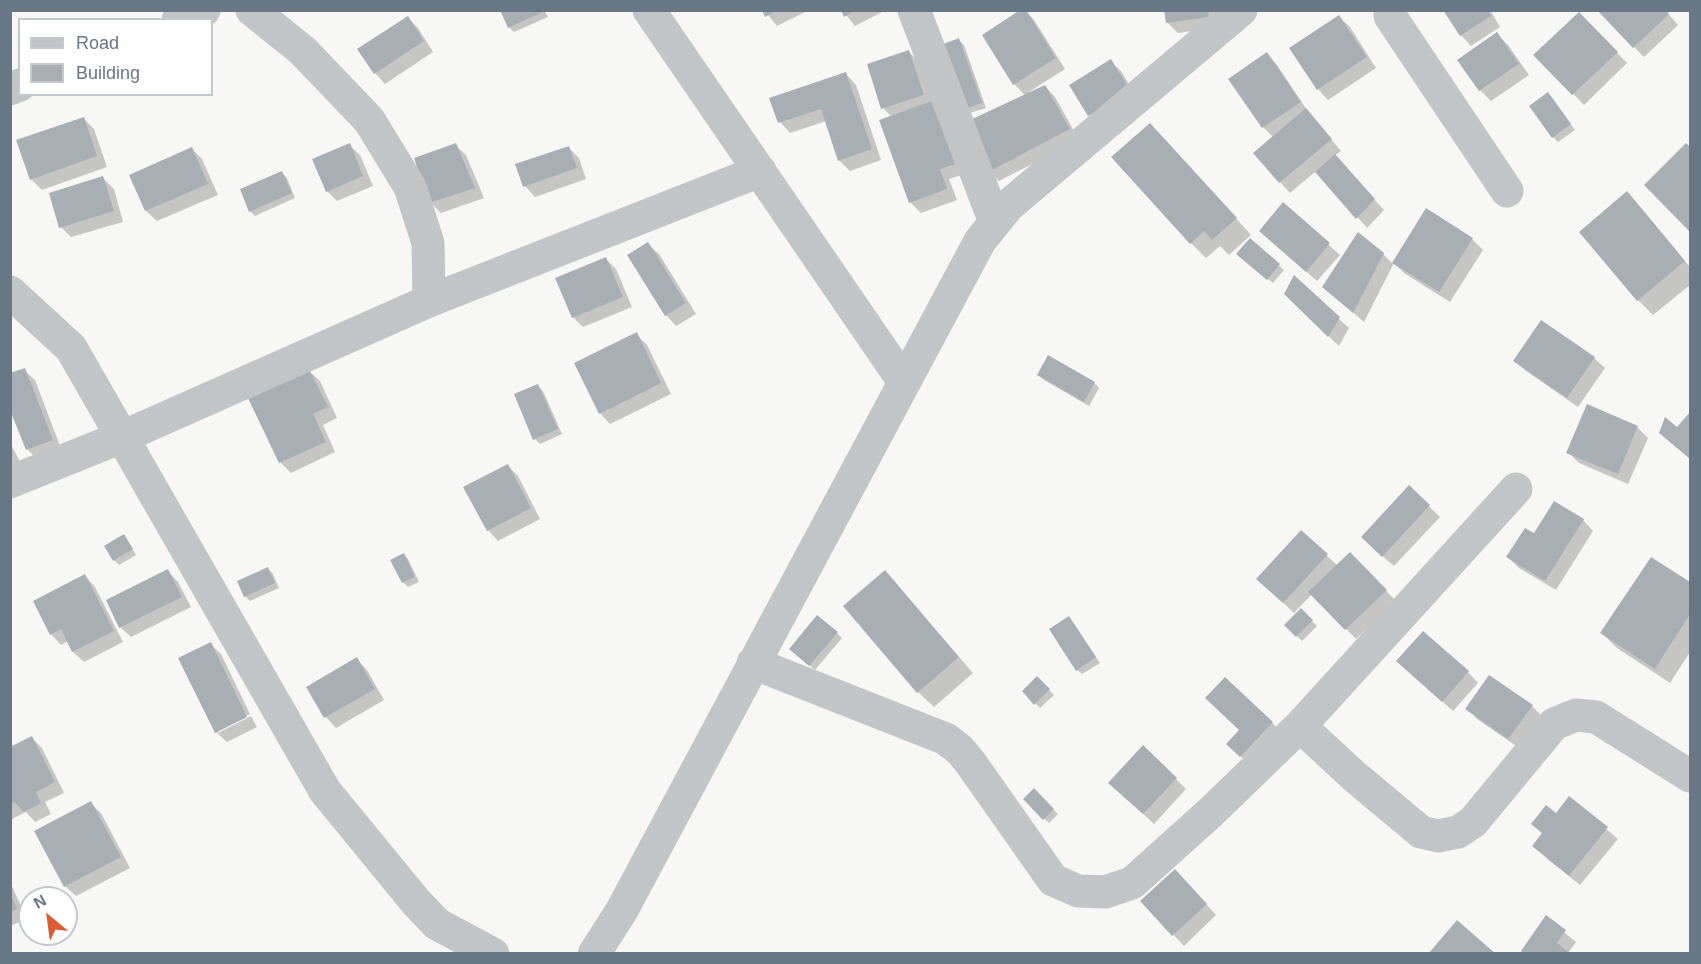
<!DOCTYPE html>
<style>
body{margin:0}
#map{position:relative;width:1701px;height:964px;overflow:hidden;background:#f7f8f5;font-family:Helvetica,sans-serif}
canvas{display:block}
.frame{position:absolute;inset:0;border:12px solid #687785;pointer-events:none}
.legend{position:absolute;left:18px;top:18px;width:195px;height:78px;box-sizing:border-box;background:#fff;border:2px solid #c3c9ce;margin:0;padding:8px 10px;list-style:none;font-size:18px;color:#687785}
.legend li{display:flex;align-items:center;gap:12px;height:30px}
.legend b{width:30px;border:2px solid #c3c9ce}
.north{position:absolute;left:18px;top:886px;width:60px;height:60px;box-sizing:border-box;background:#fff;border:2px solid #c3c9ce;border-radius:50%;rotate:331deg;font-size:16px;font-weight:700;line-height:24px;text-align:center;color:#687785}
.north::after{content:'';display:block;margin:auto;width:21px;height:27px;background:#dc5b30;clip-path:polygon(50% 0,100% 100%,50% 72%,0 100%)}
</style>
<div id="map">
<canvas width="1701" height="964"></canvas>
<div class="frame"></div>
<ul class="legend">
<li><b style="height:8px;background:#c1c5c8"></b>Road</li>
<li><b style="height:16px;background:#a7afb5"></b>Building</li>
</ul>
<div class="north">N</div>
</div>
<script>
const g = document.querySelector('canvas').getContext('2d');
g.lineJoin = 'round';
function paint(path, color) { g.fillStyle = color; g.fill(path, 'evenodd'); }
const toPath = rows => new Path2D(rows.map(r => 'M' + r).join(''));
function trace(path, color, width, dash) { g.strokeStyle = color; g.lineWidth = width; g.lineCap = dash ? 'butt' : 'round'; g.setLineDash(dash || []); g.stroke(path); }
const shadow = toPath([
 [502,10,544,10,548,17,514,32,509,27],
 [764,10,809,10,777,26],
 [842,10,886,10,855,26],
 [1025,10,1034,20,1065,69,1029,92,1030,93,1045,86,1055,97,1079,140,999,181,989,171,1025,95,1014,84],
 [1165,10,1216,10,1218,27,1178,33,1167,22],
 [1445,10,1490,10,1500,27,1471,46,1461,35],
 [1665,10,1678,25,1644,57,1634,47],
 [1579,14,1627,63,1584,105,1536,55],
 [1339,17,1350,27,1376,68,1328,100,1318,89],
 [408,18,418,28,433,52,385,84,375,73],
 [1497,34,1508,45,1529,75,1491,101,1480,90,1459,60],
 [959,40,964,45,986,108,970,113,966,108],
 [908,51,919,62,965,174,949,179,957,200,921,213,911,203,881,121,892,117,883,108],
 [1267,54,1277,65,1309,113,1341,151,1334,156,1384,210,1367,228,1316,171,1290,193,1280,182,1274,138,1263,127,1231,80],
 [1110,61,1121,71,1139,101,1100,125,1089,115],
 [846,74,856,85,881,160,850,171,839,160,826,121,790,133,780,122],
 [1553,99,1575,130,1558,142,1553,137],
 [84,119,94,129,107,167,42,190,31,179],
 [1165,140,1251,235,1229,255,1220,246,1206,258,1191,243],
 [349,145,360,155,373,186,337,201,327,191],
 [455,145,466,155,484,198,441,213,430,202],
 [1686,145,1690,150,1690,230,1646,185],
 [568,147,579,158,586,179,535,197,525,186],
 [192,149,202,159,218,195,157,221,146,211,131,176],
 [282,173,287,178,295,198,255,216,250,211],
 [103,178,114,189,123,222,71,237,61,227],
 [1627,193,1642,209,1690,267,1690,285,1653,315,1638,300],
 [1283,204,1340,255,1317,281,1271,241],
 [1426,211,1472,239,1483,250,1450,302,1404,273,1394,263,1364,322,1324,287,1383,254,1393,264],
 [1250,240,1284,270,1273,283,1243,259],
 [648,244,659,254,696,314,676,326,666,315],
 [606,259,616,269,632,307,583,327,573,317],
 [1296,305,1338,318,1349,328,1339,346],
 [636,334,647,345,671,394,610,424,600,413],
 [1594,358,1605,368,1578,407,1526,371,1515,361],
 [24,370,35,380,62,451,38,460,27,449],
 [309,371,320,381,337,418,323,425,335,452,291,473,281,463,250,398],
 [1039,375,1094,383,1099,388,1089,406,1044,380],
 [538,386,543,391,562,434,540,444,535,439],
 [1690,414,1690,459,1666,437,1677,429],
 [1637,427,1648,438,1628,484,1579,463,1568,452],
 [10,443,24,469,10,477],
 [508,466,518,476,540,519,498,541,488,530],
 [1409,487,1440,517,1394,566,1373,548],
 [1583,520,1593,531,1556,590,1519,568,1508,557],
 [1301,532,1338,566,1350,554,1396,601,1356,639,1312,594,1294,613,1269,589],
 [124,536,136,555,119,565,114,560],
 [403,554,408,559,419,582,408,587,403,582],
 [1652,559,1690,584,1690,652,1670,683,1617,648,1602,633],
 [268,569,273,574,279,588,250,601,245,596],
 [168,571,178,582,191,607,131,637,120,627],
 [885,572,973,673,934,707,918,692],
 [85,576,95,587,123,642,84,662,73,652,68,641,61,645,51,634],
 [1301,610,1317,626,1302,641,1286,625],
 [1069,618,1100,663,1082,674,1077,670],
 [837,633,842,638,815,670,796,654],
 [210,644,221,654,250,714,218,730,218,733,251,716,257,727,227,742,216,732],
 [356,659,367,670,384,700,336,728,326,717,308,687],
 [1409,672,1468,672,1478,683,1453,711],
 [1037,678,1054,695,1040,708,1024,692],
 [1225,679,1283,733,1251,766,1238,754,1241,730],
 [1532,706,1542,716,1519,748,1477,719,1467,708],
 [32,738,42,748,64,793,45,802,51,814,35,822,26,812,10,820,10,748],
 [1176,779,1186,789,1154,824,1121,793],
 [1034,790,1058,814,1049,823,1025,799],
 [1570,798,1618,839,1580,885,1544,856,1543,834,1533,824,1556,815],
 [90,803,101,813,130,868,76,896,65,886],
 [1185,881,1216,915,1184,946,1142,901],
 [10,882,27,919,10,926],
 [1546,917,1576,942,1568,953,1525,954]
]);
const building = toPath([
 [500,10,547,10,508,28],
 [762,10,778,10,765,17],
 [841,10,856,10,844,17],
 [1020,10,1026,10,1056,58,1013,85,982,35],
 [1164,10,1208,10,1209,17,1166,23],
 [1443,10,1488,10,1491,16,1460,36],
 [1597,10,1666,10,1669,14,1633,48],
 [1579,12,1618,52,1572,95,1533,55],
 [1339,15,1367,57,1317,90,1289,48],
 [408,16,424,41,374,74,357,49],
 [1497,32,1519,64,1479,91,1457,60],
 [959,38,982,103,964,109,941,45],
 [909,50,924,95,881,109,867,64],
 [1267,52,1301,102,1262,128,1228,79],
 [1111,59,1130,90,1088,116,1069,85],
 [846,72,872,149,838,161,821,109,778,123,769,98],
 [1045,85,1070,129,988,172,970,120],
 [1548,92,1571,124,1552,138,1529,106],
 [932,101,955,164,940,169,947,189,909,203,879,120],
 [1306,108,1332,139,1279,183,1253,153],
 [84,117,97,156,30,180,16,140],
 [1150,123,1237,218,1212,240,1204,231,1190,244,1111,157],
 [350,143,363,176,326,192,312,159],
 [456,143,475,188,429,203,414,158],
 [1686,143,1690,147,1690,232,1644,185],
 [569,146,577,168,523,187,515,164],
 [192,147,208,184,145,211,129,175],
 [1335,154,1375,199,1356,219,1315,172],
 [282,171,292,193,249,212,240,189],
 [103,176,114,211,59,228,49,193],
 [1627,191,1685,261,1637,301,1579,232],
 [1283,202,1330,243,1306,272,1259,231],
 [1426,208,1473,238,1439,292,1392,263],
 [1358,232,1384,253,1353,313,1322,287],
 [1250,238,1280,264,1267,280,1236,254],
 [648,242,686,303,665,316,627,255],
 [606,257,623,297,572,318,555,278],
 [1294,275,1340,317,1328,337,1284,294],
 [1541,320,1595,357,1567,398,1513,361],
 [637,332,661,383,599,414,574,363],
 [1048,355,1095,382,1084,402,1037,375],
 [25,368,53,440,26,450,10,410,10,373],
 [309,369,328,407,313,414,326,442,279,463,248,398],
 [538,384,558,429,533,440,514,394],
 [1587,404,1638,426,1618,474,1566,453],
 [1690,412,1690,456,1689,458,1659,433,1665,417,1677,427],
 [508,464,531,508,487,531,463,487],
 [1409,485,1430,505,1382,557,1361,537],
 [1554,501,1584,519,1545,581,1506,557,1525,528,1534,533],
 [1301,530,1328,554,1283,603,1256,579],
 [124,534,133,549,113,561,104,546],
 [1350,552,1387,590,1345,630,1308,592],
 [404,553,415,577,402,583,390,560],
 [1651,557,1690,582,1690,614,1655,669,1600,633],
 [268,567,275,583,244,597,237,581],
 [168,569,182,597,119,628,106,600],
 [885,570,959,657,917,693,843,606],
 [85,574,114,631,72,652,61,629,50,635,33,601],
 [1301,608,1313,620,1296,637,1284,625],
 [817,615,838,632,809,666,789,649],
 [1069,616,1096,657,1076,671,1049,629],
 [1423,631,1469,671,1442,702,1396,661],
 [211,642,247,717,215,733,178,658],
 [357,657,375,689,324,718,306,687],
 [1489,675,1533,705,1508,739,1465,709],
 [1037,676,1050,689,1034,705,1022,691],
 [1225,677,1273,722,1240,757,1226,744,1239,730,1205,698],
 [32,736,55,782,36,792,41,803,24,812,14,802,10,804,10,747],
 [1143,745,1177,778,1143,814,1108,783],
 [1034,788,1054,809,1043,820,1023,799],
 [1569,796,1608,827,1569,876,1532,846,1542,833,1531,824,1546,805,1556,813],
 [91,801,121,857,64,887,34,831],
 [1175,869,1207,904,1172,936,1140,901],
 [10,893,17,909,10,912],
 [1546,915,1566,930,1557,943,1571,954,1524,954,1521,951],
 [1457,920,1496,954,1428,954]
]);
const minor = toPath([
 [252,10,303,51,369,120,410,187,428,243,429,301],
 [649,10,904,382],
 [914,10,995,222],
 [1390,10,1390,16,1507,191],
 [178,20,204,10],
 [10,89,20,85],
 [10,292,71,348,325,791,416,902,437,924,493,954],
 [10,482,122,437,429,301,760,171],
 [753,663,946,739,960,750,970,762,1053,880,1078,891,1105,892,1132,883,1211,812,1300,726,1516,489],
 [1300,726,1354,776,1421,832,1438,836,1458,832,1473,822,1554,724,1576,715,1596,717,1690,776],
 [594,954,622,910,980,241,1009,205,1241,10]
]);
paint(shadow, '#0003');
paint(building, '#a7afb5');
trace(minor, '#c1c5c8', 33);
</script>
